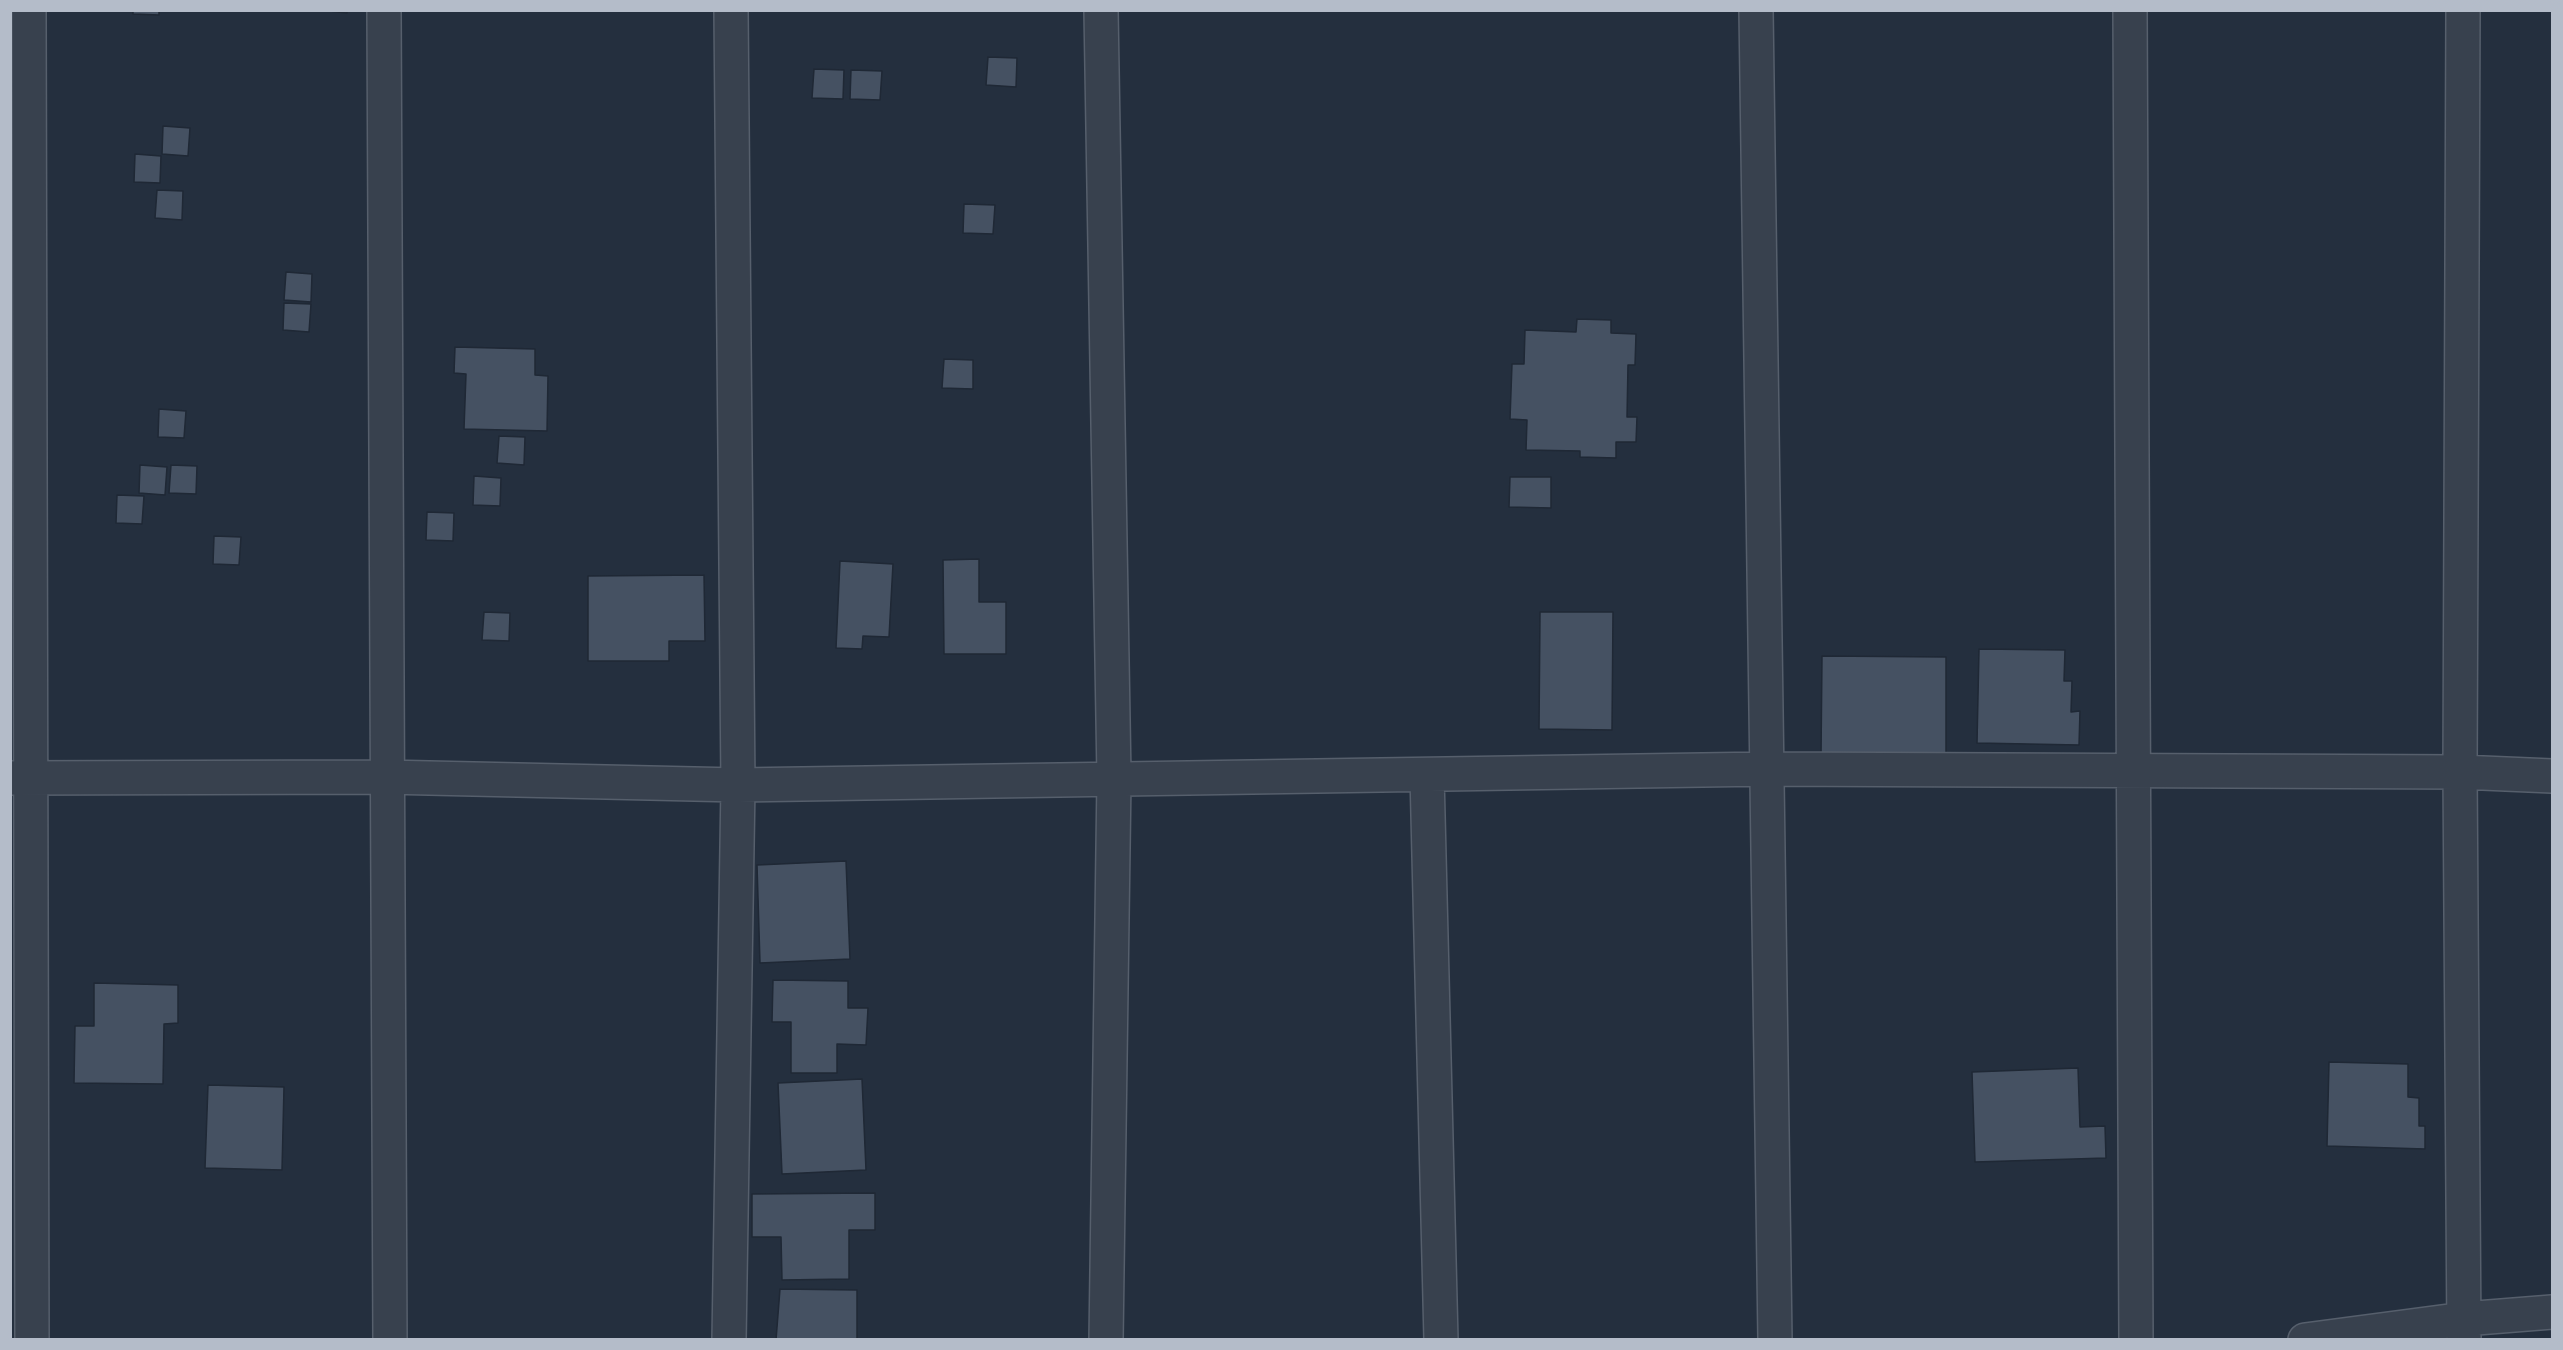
<!DOCTYPE html>
<style>
body{margin:0}
#map{position:relative;width:2563px;height:1350px;overflow:hidden;background:#242f3e;font-family:Karla,sans-serif}
canvas{display:block}
.frame{position:absolute;inset:0;border:12px solid #b4bcc9;pointer-events:none}
</style>
<div id="map">
<canvas width="2563" height="1350"></canvas>
<div class="frame"></div>
</div>
<script>
const g = document.querySelector('canvas').getContext('2d');
g.lineJoin = 'round';
function paint(path, color) { g.fillStyle = color; g.fill(path, 'evenodd'); }
const toPath = rows => new Path2D(rows.map(r => 'M' + r).join(''));
function trace(path, color, width, dash) { g.strokeStyle = color; g.lineWidth = width; g.lineCap = dash ? 'butt' : 'round'; g.setLineDash(dash || []); g.stroke(path); }
const building = toPath([
 [133,10,159,10,159,15,133,14,133,10],
 [320,10,347,10,347,13,320,10],
 [988,57,1017,58,1016,87,986,85,988,57],
 [814,69,844,70,843,99,812,98,814,69],
 [851,70,882,71,880,100,850,99,851,70],
 [163,126,190,128,188,156,162,154,163,126],
 [135,154,161,156,160,183,134,182,135,154],
 [157,190,183,191,182,220,155,218,157,190],
 [964,204,995,205,993,234,963,233,964,204],
 [286,272,312,274,311,302,284,300,286,272],
 [284,303,311,304,309,332,283,330,284,303],
 [1577,319,1611,320,1611,333,1636,334,1635,365,1628,365,1627,417,1637,417,1636,442,1616,442,1616,458,1580,457,1580,451,1526,450,1527,420,1510,419,1512,364,1524,364,1525,330,1576,332,1577,319],
 [455,347,535,349,535,375,548,376,547,431,464,429,466,374,454,373,455,347],
 [944,359,973,360,973,389,942,388,944,359],
 [159,409,186,411,184,438,158,437,159,409],
 [499,436,525,437,524,465,497,463,499,436],
 [140,465,167,467,165,495,139,493,140,465],
 [171,465,197,466,196,494,169,493,171,465],
 [474,476,501,478,500,506,473,505,474,476],
 [1510,477,1551,477,1551,508,1509,507,1510,477],
 [117,495,144,496,142,524,116,523,117,495],
 [427,512,454,513,453,541,426,540,427,512],
 [214,536,241,537,239,565,213,564,214,536],
 [979,559,979,602,1006,602,1006,654,944,654,943,560,979,559],
 [840,561,893,564,889,637,863,636,862,649,836,648,840,561],
 [704,575,705,641,669,641,669,661,588,661,588,576,704,575],
 [484,612,510,613,509,641,482,640,484,612],
 [1540,612,1613,612,1612,730,1539,729,1540,612],
 [1979,649,2065,650,2064,681,2072,681,2071,712,2080,711,2079,745,1977,743,1979,649],
 [1822,656,1946,657,1946,757,1821,756,1822,656],
 [846,861,850,959,760,963,757,865,846,861],
 [773,980,848,981,848,1008,868,1008,866,1045,837,1044,837,1073,791,1073,791,1022,772,1022,773,980],
 [94,983,178,985,178,1023,164,1024,163,1084,74,1083,75,1026,94,1026,94,983],
 [2329,1062,2408,1064,2408,1097,2419,1098,2419,1126,2425,1126,2425,1149,2327,1146,2329,1062],
 [2078,1068,2080,1127,2105,1126,2106,1158,1975,1162,1972,1072,2078,1068],
 [862,1079,866,1170,782,1174,778,1083,862,1079],
 [208,1085,284,1087,282,1170,205,1168,208,1085],
 [875,1193,875,1230,849,1230,849,1279,782,1280,781,1237,752,1237,752,1194,875,1193],
 [780,1289,857,1290,857,1340,776,1340,780,1289]
]);
const minor = toPath([
 [29,10,32,1340],
 [384,10,390,1340],
 [1101,10,1114,778,1106,1340],
 [1756,10,1775,1340],
 [2130,10,2136,1340],
 [2463,10,2460,772,2464,1340],
 [1427,775,1441,1340],
 [10,778,385,777,738,785,1767,769,2460,772,2552,776],
 [729,1340,738,785,731,10],
 [2305,1340,2464,1319,2552,1312]
]);
paint(building, '#455162');
trace(building, '#1f2835', 1.5);
trace(minor, '#565f6c', 36);
trace(minor, '#38414e', 33);
</script>
